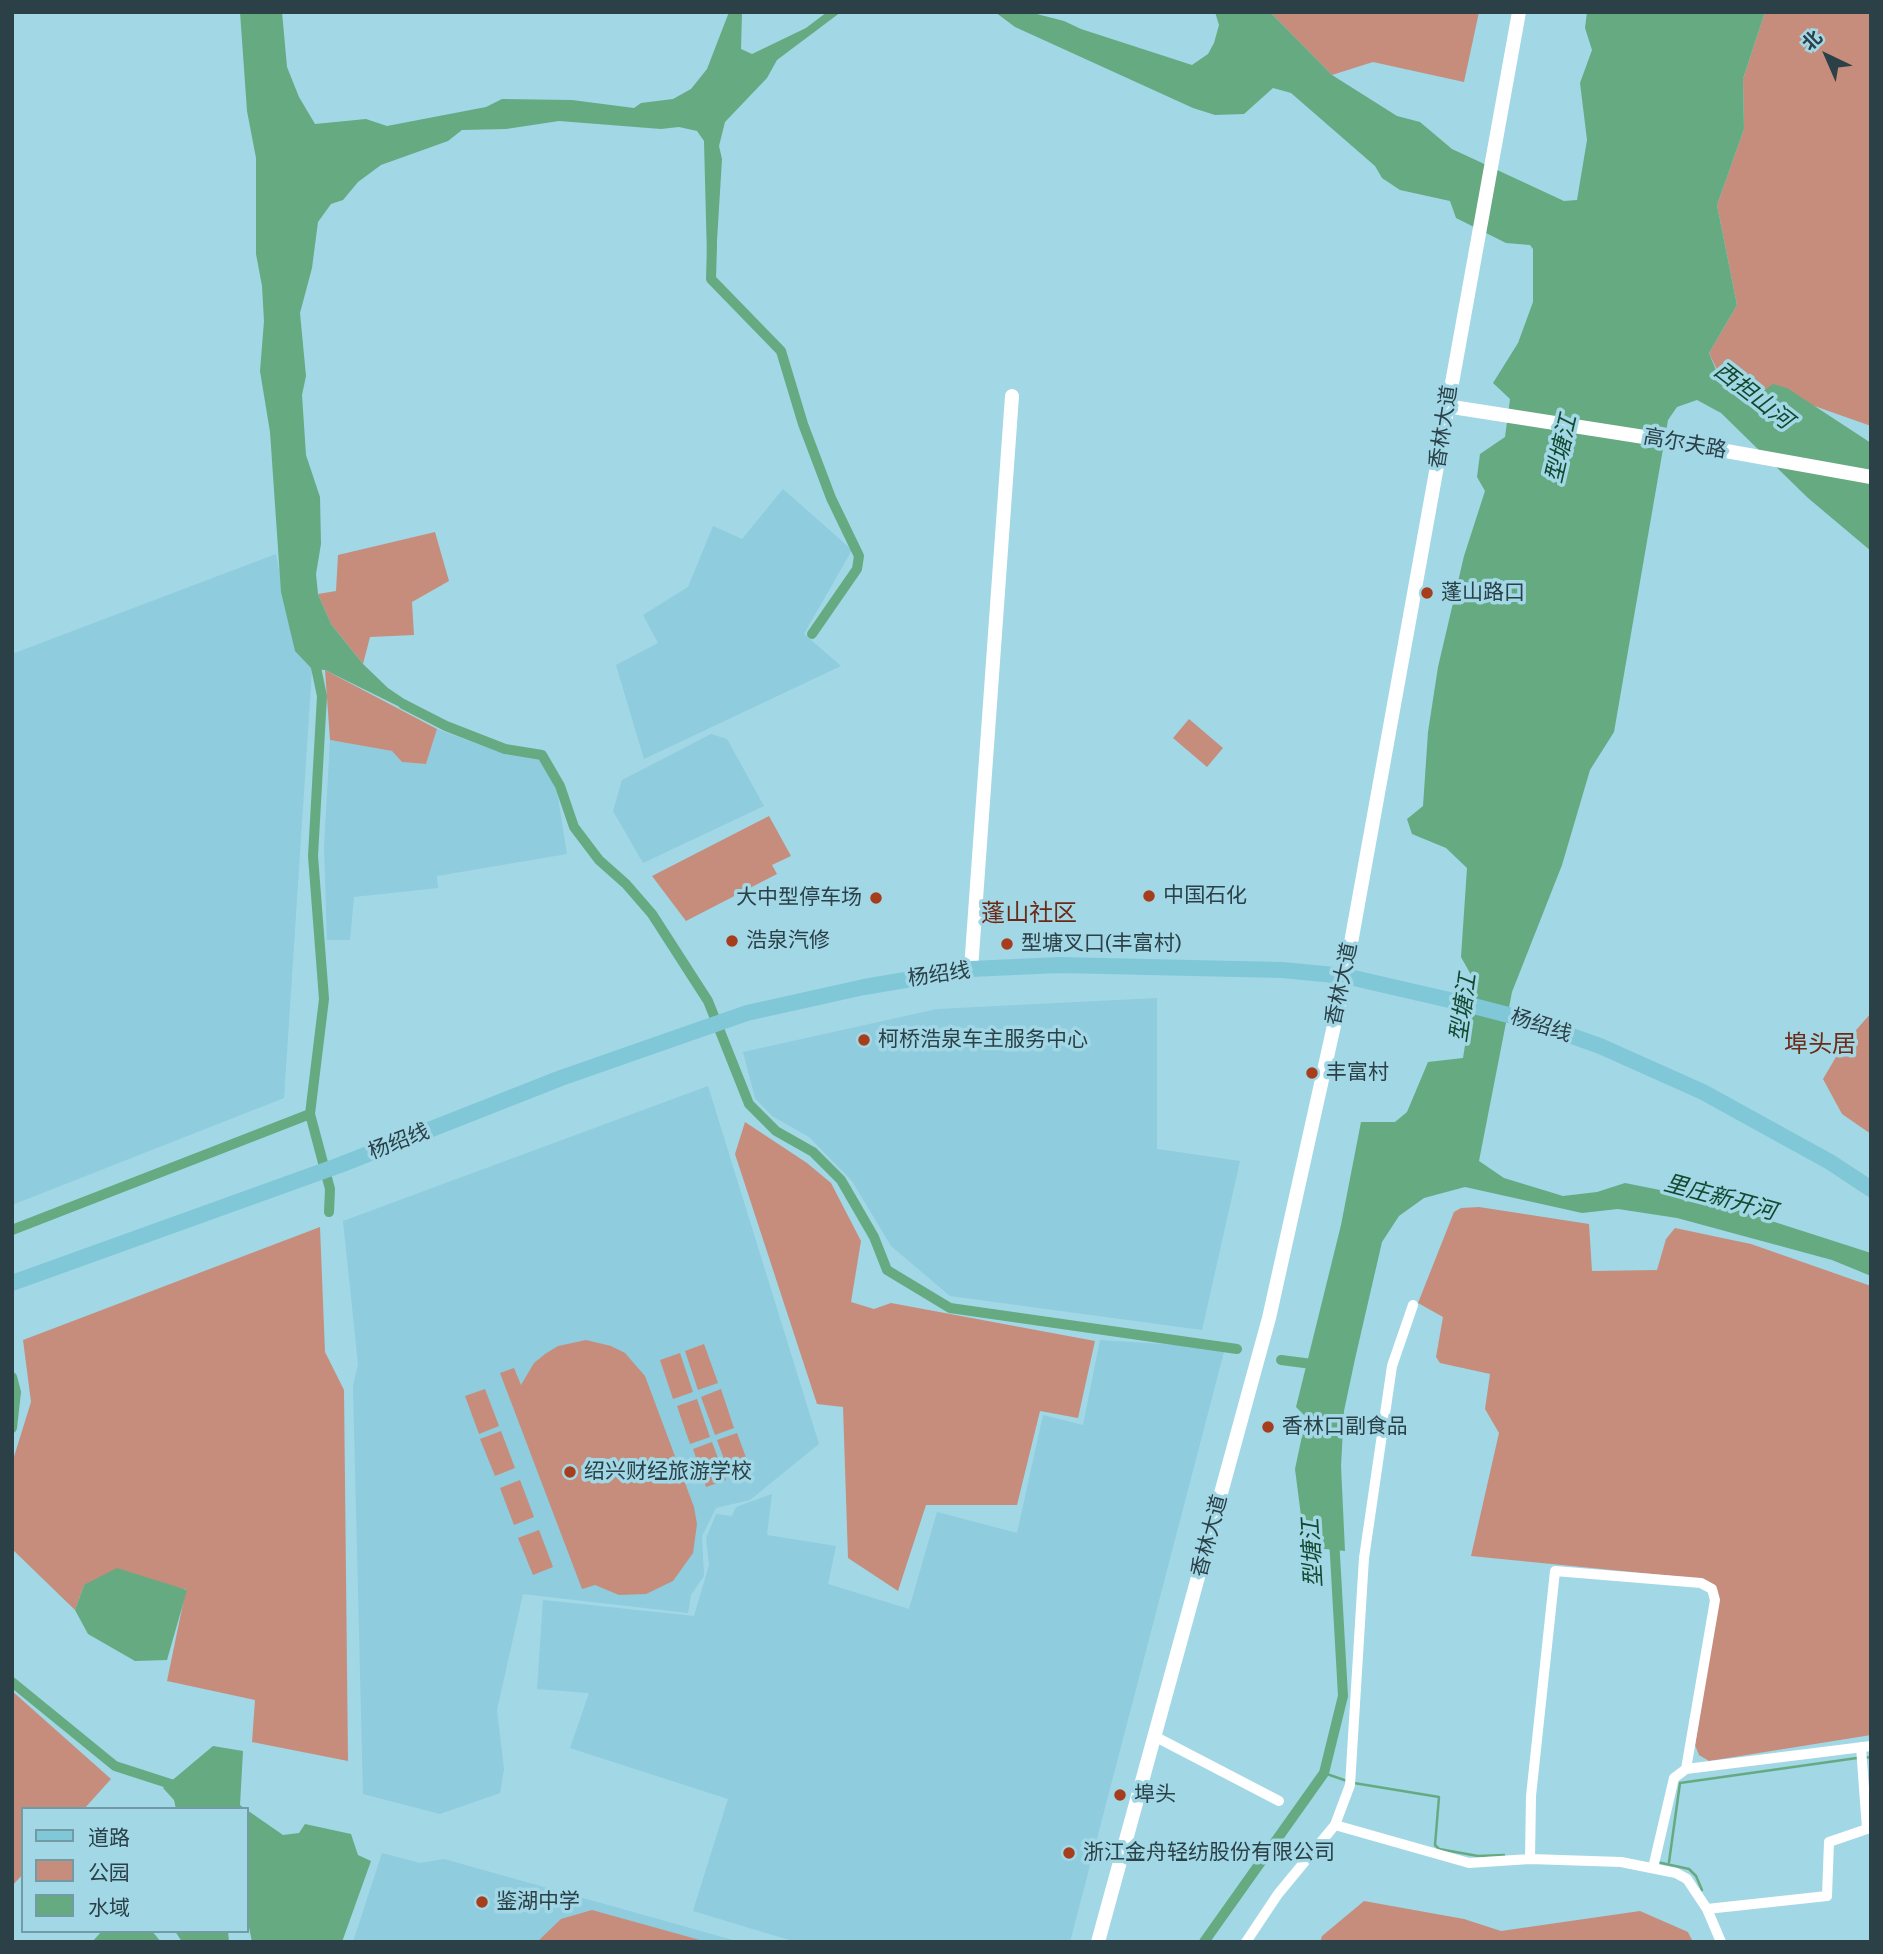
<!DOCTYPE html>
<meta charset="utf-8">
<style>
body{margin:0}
#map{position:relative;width:1883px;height:1954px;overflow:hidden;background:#a2d7e6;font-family:"Roboto Serif","Noto Sans SC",serif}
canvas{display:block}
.frame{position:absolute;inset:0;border:14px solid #2b4047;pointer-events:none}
.legend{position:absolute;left:21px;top:1807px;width:228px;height:126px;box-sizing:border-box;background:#a2d7e6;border:2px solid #729ba6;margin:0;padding:9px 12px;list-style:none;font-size:21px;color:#2b4047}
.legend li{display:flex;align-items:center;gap:14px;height:35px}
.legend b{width:35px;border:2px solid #729ba6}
.north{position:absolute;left:1792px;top:21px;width:70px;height:70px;-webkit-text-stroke:5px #a2d7e6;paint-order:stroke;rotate:316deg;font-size:19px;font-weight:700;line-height:28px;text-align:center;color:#2b4047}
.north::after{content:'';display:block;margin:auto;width:24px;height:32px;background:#2b4047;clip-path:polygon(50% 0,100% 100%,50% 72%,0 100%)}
</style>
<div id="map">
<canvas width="1883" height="1954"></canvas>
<div class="frame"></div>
<ul class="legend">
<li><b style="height:9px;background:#80c8d8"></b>道路</li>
<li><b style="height:19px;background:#c68d7c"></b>公园</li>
<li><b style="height:19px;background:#66aa82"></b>水域</li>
</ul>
<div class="north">北</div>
</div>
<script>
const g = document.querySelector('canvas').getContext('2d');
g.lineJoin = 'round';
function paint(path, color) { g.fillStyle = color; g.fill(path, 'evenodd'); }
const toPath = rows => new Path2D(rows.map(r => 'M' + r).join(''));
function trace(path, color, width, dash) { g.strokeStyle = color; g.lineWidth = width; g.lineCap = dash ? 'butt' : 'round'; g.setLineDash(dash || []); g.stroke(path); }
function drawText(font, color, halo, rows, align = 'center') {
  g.font = font + ' "Roboto Serif","Noto Sans SC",serif'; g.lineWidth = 7; g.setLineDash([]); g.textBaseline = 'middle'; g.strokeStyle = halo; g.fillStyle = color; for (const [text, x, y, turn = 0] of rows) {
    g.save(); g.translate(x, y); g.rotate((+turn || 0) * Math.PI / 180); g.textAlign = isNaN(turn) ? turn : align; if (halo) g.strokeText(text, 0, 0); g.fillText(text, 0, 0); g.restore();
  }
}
const built = toPath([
 [783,489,852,550,804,634,841,666,644,759,616,665,658,643,643,615,688,587,713,526,742,539],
 [276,554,295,650,312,669,284,1098,12,1205,12,654],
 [437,729,507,755,539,759,557,791,567,854,437,876,438,888,354,897,350,940,327,940,324,847,330,740,392,751,402,762,426,764],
 [711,734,727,739,764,806,643,863,613,811,622,780],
 [1157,998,1157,1149,1240,1161,1202,1330,950,1296,891,1246,852,1181,809,1137,772,1116,755,1098,743,1052,937,1009],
 [708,1086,819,1444,750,1500,716,1508,702,1536,704,1576,691,1595,688,1613,523,1594,497,1710,504,1769,500,1793,440,1814,363,1794,353,1387,358,1364,343,1221],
 [1100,1340,1225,1348,1070,1942,796,1942,693,1911,728,1799,570,1748,589,1693,537,1689,543,1600,694,1616,709,1565,706,1538,716,1514,732,1516,736,1507,772,1494,767,1535,836,1546,828,1584,909,1609,937,1512,1017,1533,1043,1415,1083,1425],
 [382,1853,420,1863,444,1859,740,1942,353,1942]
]);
const green = toPath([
 [1270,12,1479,12,1464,82,1373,62,1332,75],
 [1765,12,1871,12,1871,426,1718,372,1709,353,1737,305,1717,205,1744,129,1743,79],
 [435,532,449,581,412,602,414,635,370,637,363,664,331,624,318,594,336,591,338,555],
 [325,670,437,729,426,764,402,762,392,751,330,740],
 [1189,719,1223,748,1207,767,1173,738],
 [769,816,791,856,772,865,777,874,686,921,652,876],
 [1871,1013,1871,1134,1842,1114,1823,1079,1843,1045],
 [745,1122,807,1163,831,1183,861,1241,851,1302,874,1309,891,1303,1095,1341,1078,1418,1040,1411,1017,1505,926,1505,898,1591,848,1558,843,1407,817,1404,735,1154],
 [1479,1207,1589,1224,1592,1271,1657,1270,1666,1239,1675,1228,1751,1244,1871,1286,1871,1735,1709,1761,1699,1755,1695,1745,1719,1598,1703,1579,1471,1556,1499,1433,1485,1409,1490,1374,1440,1363,1436,1357,1443,1317,1418,1303,1454,1212,1461,1208],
 [320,1227,325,1352,344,1390,348,1761,252,1742,255,1700,167,1681,186,1589,84,1585,75,1610,12,1549,12,1463,31,1402,23,1340],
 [586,1340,611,1346,625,1353,645,1376,694,1507,697,1524,693,1553,673,1581,646,1594,619,1595,595,1585,582,1589,500,1373,514,1368,521,1385,534,1363,545,1354,558,1346],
 [704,1344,718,1383,698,1390,685,1351],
 [680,1353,693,1392,673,1399,660,1360],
 [485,1389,499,1426,479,1434,465,1396],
 [721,1389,734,1428,715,1435,701,1397],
 [697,1399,710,1437,690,1444,677,1406],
 [501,1431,515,1468,495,1476,480,1439],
 [737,1433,751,1471,731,1478,717,1440],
 [712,1442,726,1480,706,1487,693,1449],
 [520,1480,534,1517,514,1525,500,1488],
 [539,1530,553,1567,533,1575,518,1538],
 [12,1691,111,1779,84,1809,23,1809,23,1874,12,1886],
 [1364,1901,1464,1919,1501,1931,1640,1911,1688,1932,1693,1942,1320,1942,1322,1936],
 [592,1910,707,1942,537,1942,561,1919]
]);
const water = toPath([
 [240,12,282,12,287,67,299,97,315,124,366,119,387,126,486,107,502,99,572,100,634,108,641,103,673,99,691,89,707,69,729,12,742,12,741,49,752,54,806,28,827,12,841,12,777,60,767,78,725,122,719,146,722,159,716,257,707,258,704,141,697,131,679,127,661,129,559,121,506,129,462,130,448,141,381,165,358,182,343,200,331,204,318,222,312,268,300,313,306,376,302,395,306,455,320,497,321,544,316,574,318,594,331,624,363,664,388,688,416,707,412,713,325,670,312,669,295,651,281,592,270,432,260,371,264,321,262,286,256,254,256,158,247,111],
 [995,12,1029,12,1064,21,1081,29,1192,65,1208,54,1214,43,1219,25,1215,12,1270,12,1332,75,1397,116,1420,122,1452,149,1564,201,1577,200,1587,140,1580,83,1592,50,1585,28,1587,12,1765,12,1743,79,1744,129,1717,205,1737,305,1709,353,1720,380,1753,398,1773,384,1787,388,1871,443,1871,551,1808,498,1721,413,1697,400,1677,407,1668,420,1614,732,1590,770,1562,865,1512,992,1479,1161,1504,1178,1563,1196,1597,1192,1625,1183,1700,1198,1871,1253,1871,1276,1832,1260,1677,1218,1618,1209,1582,1213,1465,1187,1424,1198,1399,1216,1382,1242,1355,1359,1344,1411,1341,1466,1345,1551,1305,1547,1295,1469,1306,1417,1296,1407,1341,1225,1361,1122,1395,1122,1407,1112,1428,1062,1463,1058,1475,982,1461,957,1467,868,1446,848,1412,834,1407,819,1423,806,1428,732,1438,667,1464,556,1485,491,1477,477,1480,454,1505,437,1510,399,1493,383,1518,343,1533,302,1533,249,1530,245,1506,243,1456,218,1450,201,1400,190,1382,178,1375,166,1291,93,1273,88,1244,114,1215,115,1193,108,1015,27],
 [117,1568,187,1590,167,1660,135,1661,88,1634,75,1610,84,1585],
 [213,1746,243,1751,240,1805,245,1809,176,1809,174,1800,163,1788],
 [247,1810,283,1835,299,1833,305,1824,351,1834,358,1855,371,1861,342,1942,252,1942,247,1917],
 [102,1931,152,1931,161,1942,92,1942],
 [175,1931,228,1931,229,1942,182,1942]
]);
const stream = toPath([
 [1864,1758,1871,1757],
 [1324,1773,1347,1781],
 [1354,1783,1439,1797,1435,1845,1439,1849,1478,1856,1504,1855],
 [1657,1862,1689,1869,1696,1876,1702,1890],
 [1669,1862,1680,1783,1857,1758]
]);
const canal = toPath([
 [712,244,711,279,781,351,803,424,831,498,859,556,857,569,812,634],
 [403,704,446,726,505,749,542,755,560,786,574,827,599,860,626,884,652,914,708,1001,749,1104,776,1131,813,1152,841,1180,874,1237,887,1270,950,1308,1237,1349],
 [310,1114,330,1189,329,1212],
 [12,1230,310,1114,324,999,313,856,322,696,314,658],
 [1281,1360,1320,1365],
 [12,1377,16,1392,12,1428],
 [12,1682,115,1766,183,1788],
 [1204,1942,1324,1773,1343,1696,1334,1538]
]);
const street = toPath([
 [1154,1736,1279,1801],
 [1335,1825,1469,1863,1530,1859,1621,1862,1676,1873,1687,1879,1707,1909,1721,1942],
 [1530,1859,1531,1796,1555,1571,1701,1583,1712,1589,1715,1600,1686,1769,1871,1746],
 [1653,1868,1674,1778,1686,1769],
 [1707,1909,1827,1896,1829,1842,1867,1829,1861,1747],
 [1246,1942,1278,1894,1335,1825,1350,1785,1364,1558,1392,1366,1413,1305]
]);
const secondary = toPath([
 [1446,406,1676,442,1871,477],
 [971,969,1012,396],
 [1098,1942,1269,1318,1345,976,1519,12]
]);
const primary = toPath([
 [12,1283,340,1165,561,1078,747,1013,864,987,971,969,1059,965,1282,970,1345,976,1458,1002,1524,1019,1600,1046,1703,1092,1830,1162,1871,1189]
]);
const markers = [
 [1427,593,7,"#a63e1e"],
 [1149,896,7,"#a63e1e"],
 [876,898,7,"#a63e1e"],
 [732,941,7,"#a63e1e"],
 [1007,944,7,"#a63e1e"],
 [864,1040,7,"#a63e1e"],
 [1312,1073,7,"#a63e1e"],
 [1268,1427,7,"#a63e1e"],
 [570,1472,7,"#a63e1e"],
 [1120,1795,7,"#a63e1e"],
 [1069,1853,7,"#a63e1e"],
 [482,1902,7,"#a63e1e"]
];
const streetNames = [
 ["香林大道",1444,427,-81],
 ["高尔夫路",1685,444,10],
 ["杨绍线",939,975,-8],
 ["香林大道",1342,984,-78],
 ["杨绍线",1541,1026,18],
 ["杨绍线",399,1142,-21],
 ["香林大道",1210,1536,-75]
];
const poiNames = [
 ["蓬山路口",1441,593],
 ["中国石化",1163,896],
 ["大中型停车场",862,898,"right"],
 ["浩泉汽修",746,941],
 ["型塘叉口(丰富村)",1021,944],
 ["柯桥浩泉车主服务中心",878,1040],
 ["丰富村",1326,1073],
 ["香林口副食品",1282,1427],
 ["绍兴财经旅游学校",584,1472],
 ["埠头",1134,1795],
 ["浙江金舟轻纺股份有限公司",1083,1853],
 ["鉴湖中学",496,1902]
];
const waterNames = [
 ["西担山河",1753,396,38],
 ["型塘江",1562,449,-77],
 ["型塘江",1464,1008,-82],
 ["里庄新开河",1720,1198,15],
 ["型塘江",1313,1553,-93]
];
const quarterNames = [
 ["蓬山社区",1029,914],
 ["埠头居",1820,1045]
];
paint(built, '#8eccde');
paint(green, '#c68d7c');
paint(water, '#66aa82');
trace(stream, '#66aa82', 2.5);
trace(canal, '#66aa82', 10);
trace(street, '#fff', 10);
trace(secondary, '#fff', 14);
trace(primary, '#80c8d8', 16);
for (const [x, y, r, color] of markers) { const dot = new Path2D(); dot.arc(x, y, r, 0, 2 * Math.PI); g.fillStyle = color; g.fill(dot); trace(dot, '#a2d7e6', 2.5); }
drawText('21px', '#2b4047', '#a2d7e6', streetNames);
drawText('21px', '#2b4047', '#a2d7e6', poiNames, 'left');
drawText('italic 23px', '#13492e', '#a2d7e6', waterNames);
drawText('24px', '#6c2a16', '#a2d7e6', quarterNames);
</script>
